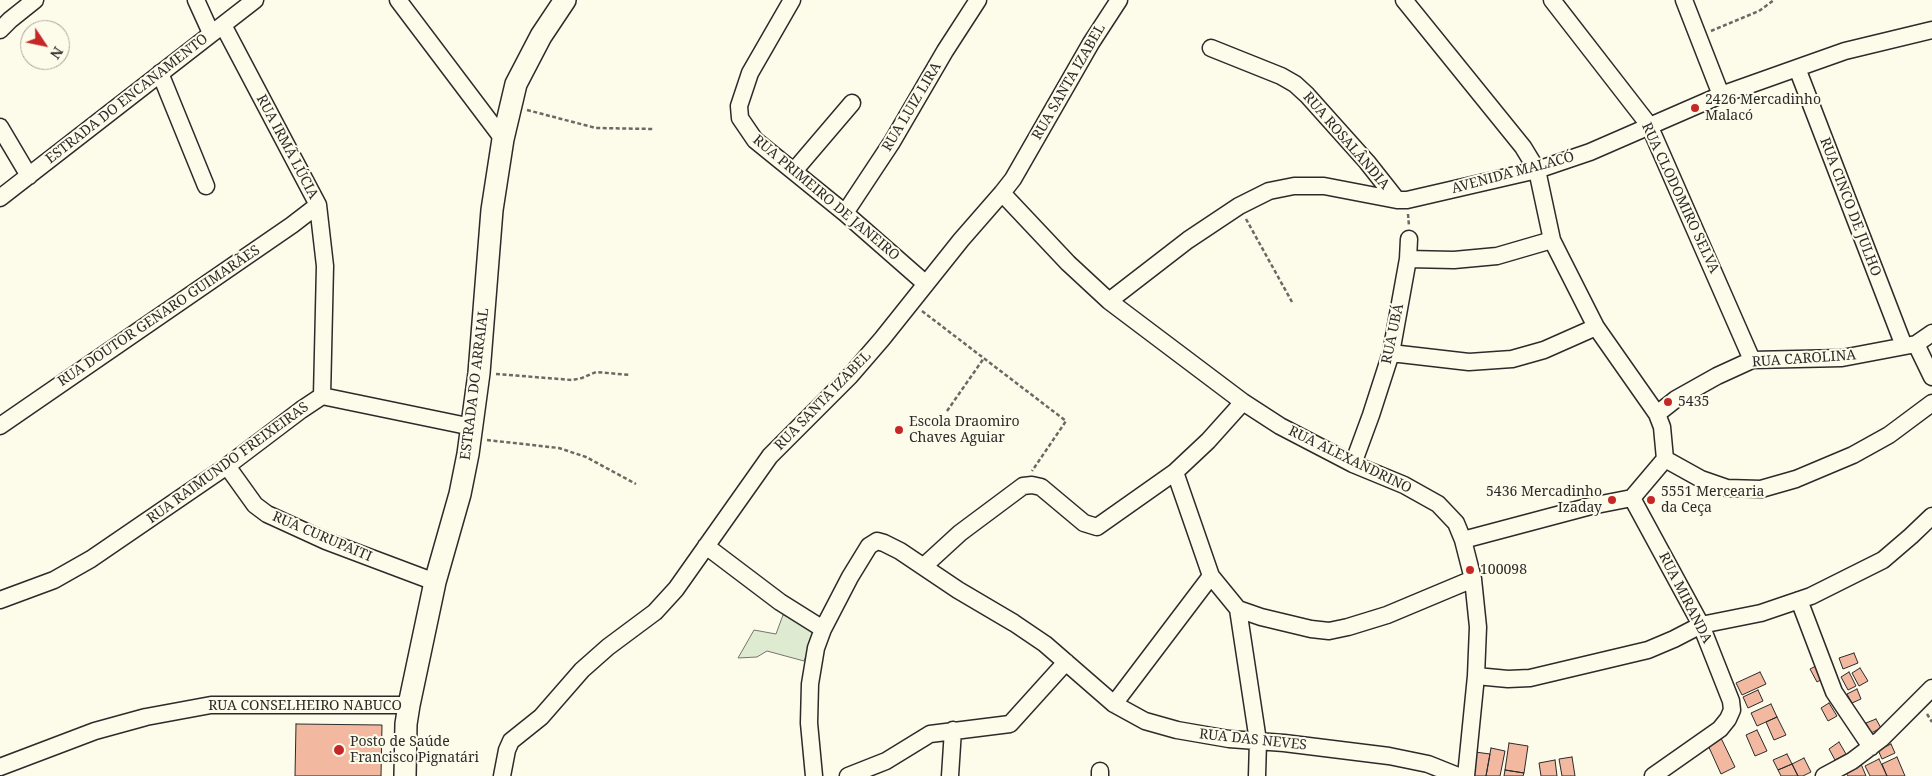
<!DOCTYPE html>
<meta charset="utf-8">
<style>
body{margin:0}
#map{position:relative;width:1932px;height:776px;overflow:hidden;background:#fdfbea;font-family:"Noto Serif",serif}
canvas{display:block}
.north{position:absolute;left:20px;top:20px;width:50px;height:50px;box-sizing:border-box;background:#fdfbea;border:1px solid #a9a89e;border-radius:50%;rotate:124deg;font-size:14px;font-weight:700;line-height:20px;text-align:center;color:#2b2b2b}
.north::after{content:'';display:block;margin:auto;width:18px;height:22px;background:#c62828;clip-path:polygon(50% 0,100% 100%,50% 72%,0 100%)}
</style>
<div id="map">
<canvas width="1932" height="776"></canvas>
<div class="north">N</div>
</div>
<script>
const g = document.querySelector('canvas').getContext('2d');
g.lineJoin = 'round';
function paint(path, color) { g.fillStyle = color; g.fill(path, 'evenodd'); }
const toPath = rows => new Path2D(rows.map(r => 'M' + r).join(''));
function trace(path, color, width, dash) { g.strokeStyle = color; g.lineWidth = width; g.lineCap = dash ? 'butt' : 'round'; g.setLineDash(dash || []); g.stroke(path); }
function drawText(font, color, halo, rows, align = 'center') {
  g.font = font + ' "Noto Serif",serif'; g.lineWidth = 4; g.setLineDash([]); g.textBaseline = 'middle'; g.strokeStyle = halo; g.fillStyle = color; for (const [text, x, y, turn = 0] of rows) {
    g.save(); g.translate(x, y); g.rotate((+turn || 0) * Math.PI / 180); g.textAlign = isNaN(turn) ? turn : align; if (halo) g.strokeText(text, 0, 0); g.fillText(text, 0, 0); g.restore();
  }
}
const green = toPath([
 [783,615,818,628,804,661,767,651,757,657,738,658,754,630,776,634,783,615]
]);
const building = toPath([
 [1854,653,1858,663,1843,669,1839,658,1854,653],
 [1818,665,1826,677,1817,682,1810,669,1818,665],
 [1860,668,1868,681,1859,686,1852,673,1860,668],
 [1760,672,1766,684,1742,695,1736,683,1760,672],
 [1849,672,1856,686,1848,690,1841,677,1849,672],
 [1857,689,1861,699,1852,703,1847,694,1857,689],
 [1758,690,1763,701,1748,708,1743,697,1758,690],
 [1829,703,1837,716,1828,721,1821,708,1829,703],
 [1771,704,1777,717,1757,726,1751,713,1771,704],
 [1777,717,1786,735,1774,740,1766,722,1777,717],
 [1876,719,1881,728,1871,733,1866,723,1876,719],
 [296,724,382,725,381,776,295,776,296,724],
 [1757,730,1767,751,1755,756,1746,735,1757,730],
 [1720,736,1735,767,1721,774,1707,743,1720,736],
 [1839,742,1846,754,1835,760,1829,749,1839,742],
 [1509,743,1528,746,1524,773,1505,770,1509,743],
 [1891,744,1895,753,1882,759,1878,750,1891,744],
 [1491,748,1505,751,1500,776,1486,776,1491,748],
 [1475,752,1490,754,1486,776,1471,776,1475,752],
 [1787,754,1792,764,1778,770,1773,760,1787,754],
 [1572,757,1575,776,1562,776,1559,759,1572,757],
 [1897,757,1905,776,1887,776,1882,764,1897,757],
 [1804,758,1811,772,1803,776,1798,776,1792,764,1804,758],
 [1879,759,1887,776,1870,776,1865,766,1879,759],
 [1555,760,1557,776,1541,776,1539,763,1555,760],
 [1792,764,1798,776,1781,776,1778,770,1792,764],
 [1861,764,1866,776,1848,776,1845,771,1861,764],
 [1505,770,1524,773,1523,776,1504,776,1505,770]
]);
const path = toPath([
 [1711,31,1759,11,1774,0],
 [527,110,596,128,653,129],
 [1408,214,1409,226],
 [1246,219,1292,302],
 [922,311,1066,421,1032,471],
 [496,374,572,380,582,378,596,372,630,375],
 [947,411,984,358],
 [487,440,559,448,586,457,636,484],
 [1927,714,1932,722]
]);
const minor = toPath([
 [196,0,211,33],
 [398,0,503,139],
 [792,0,750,73,739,106,740,118,755,140,845,213,926,284],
 [1404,0,1523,147,1537,170,1552,240,1558,252,1596,327,1657,414],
 [1552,0,1649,125,1752,360],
 [1684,0,1721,95],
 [223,25,318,205,325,266,322,396],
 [0,30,10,20,35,0],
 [1211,48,1281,76,1295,84,1307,95,1367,162,1397,200],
 [1797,68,1904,346],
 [160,73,206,186],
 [0,127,29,176],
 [794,171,852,103],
 [1002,193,1068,263,1109,301,1243,402,1280,426,1353,464,1404,485,1438,504,1456,523,1463,540,1473,579,1478,627,1476,676,1466,776],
 [0,198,255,0],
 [845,213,892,142,945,51,978,0],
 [1408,259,1454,260,1497,256,1552,240],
 [1109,301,1188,240,1239,206,1269,191,1294,186,1324,186,1397,200,1407,200,1537,170,1590,152,1721,95,1797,68,1845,51,1932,30],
 [1916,344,1932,377],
 [1391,353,1469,362,1512,359,1544,350,1596,327],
 [0,426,292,225,318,205],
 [1665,459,1701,479,1727,488,1761,489,1796,479,1853,455,1889,435,1932,403],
 [1353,464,1371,415,1391,353,1408,259,1409,239],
 [227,466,255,505,267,514,326,541,435,582],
 [1175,472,1211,576,1238,609,1258,741,1257,776],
 [1632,498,1701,625,1731,701,1732,710,1728,719,1720,729,1653,776],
 [1463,540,1591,506,1632,498,1665,459,1662,427,1657,414,1676,399,1717,376,1752,360,1842,358,1916,344,1932,333],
 [706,546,780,602,823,629],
 [924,566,960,533,1023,486,1032,485,1041,487,1084,523,1097,527,1175,472,1208,441,1243,402],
 [0,600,54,580,91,559,227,466,301,410,322,396,472,427],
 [1799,600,1834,692,1871,747],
 [1238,609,1261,617,1311,629,1329,631,1348,627,1387,615,1473,579],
 [1476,676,1508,679,1530,678,1648,650,1674,639,1701,625,1761,613,1811,596,1883,560,1911,536,1932,516],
 [1114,704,1211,576],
 [0,767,95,731,146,717,211,705,409,705],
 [502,776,507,750,511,741,541,717,582,670,608,647,655,612,676,589,770,456,850,376,882,339,961,240,1002,193,1013,179,1091,43,1119,0],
 [814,776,809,723,810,684,816,648,823,629,850,577,869,546,877,541,884,543,900,551,958,590,1014,623,1045,644,1114,704,1145,721,1177,730,1229,739,1284,743,1389,756,1428,764,1458,776],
 [848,776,886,761,930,734,1010,724,1066,662],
 [950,776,953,730],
 [1100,776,1100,771],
 [1824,776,1852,761,1881,739,1932,688]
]);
const major = toPath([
 [405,776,406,724,409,705,435,582,460,494,468,454,479,373,492,210,503,139,516,84,541,36,565,0]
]);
const markers = [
 [1695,108,5,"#c62828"],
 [1668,402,5,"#c62828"],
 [899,430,5,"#c62828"],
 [1612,500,5,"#c62828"],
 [1651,500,5,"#c62828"],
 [1470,570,5,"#c62828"],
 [339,750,6,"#c62828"]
];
const streetNames = [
 ["RUA SANTA IZABEL",1069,82,-60],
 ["ESTRADA DO ENCANAMENTO",127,99,-38],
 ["RUA LUIZ LIRA",912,107,-59],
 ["RUA ROSALÂNDIA",1346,141,49],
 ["RUA IRMÃ LÚCIA",287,147,62],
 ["AVENIDA MALACÓ",1513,173,-15],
 ["RUA PRIMEIRO DE JANEIRO",826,198,40],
 ["RUA CLODOMIRO SELVA",1680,198,65],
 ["RUA CINCO DE JULHO",1850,207,69],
 ["RUA DOUTOR GENARO GUIMARÃES",159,316,-34],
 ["RUA UBÁ",1393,334,-78],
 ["RUA CAROLINA",1804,359,-4],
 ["ESTRADA DO ARRAIAL",475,384,-83],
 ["RUA SANTA IZABEL",823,401,-46],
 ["RUA ALEXANDRINO",1350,460,26],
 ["RUA RAIMUNDO FREIXEIRAS",228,463,-36],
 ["RUA CURUPAITI",322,537,23],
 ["RUA MIRANDA",1685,598,63],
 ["RUA CONSELHEIRO NABUCO",305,706],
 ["RUA DAS NEVES",1253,740,6]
];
const poiNames = [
 ["2426 Mercadinho",1705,100],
 ["Malacó",1705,116],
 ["5435",1678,402],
 ["Escola Draomiro",909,422],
 ["Chaves Aguiar",909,438],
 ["5436 Mercadinho",1602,492,"right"],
 ["Izaday",1602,508,"right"],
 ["5551 Mercearia",1661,492],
 ["da Ceça",1661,508],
 ["100098",1480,570],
 ["Posto de Saúde",350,742],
 ["Francisco Pignatári",350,758]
];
paint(green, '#deebd1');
trace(green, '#74746e', 1);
paint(building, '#f2b8a0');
trace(building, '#2b2b2b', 1);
trace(minor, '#2b2b2b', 19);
trace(major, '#2b2b2b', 24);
trace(path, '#6a6964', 2.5, [4, 2.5]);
trace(minor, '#fdfbea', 16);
trace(major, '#fdfbea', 21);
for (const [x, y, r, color] of markers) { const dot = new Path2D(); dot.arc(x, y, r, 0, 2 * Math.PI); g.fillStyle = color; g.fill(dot); trace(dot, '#fdfbea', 2); }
drawText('14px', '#2b2b2b', '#fdfbea', streetNames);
drawText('14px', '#2b2b2b', '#fdfbea', poiNames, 'left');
</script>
